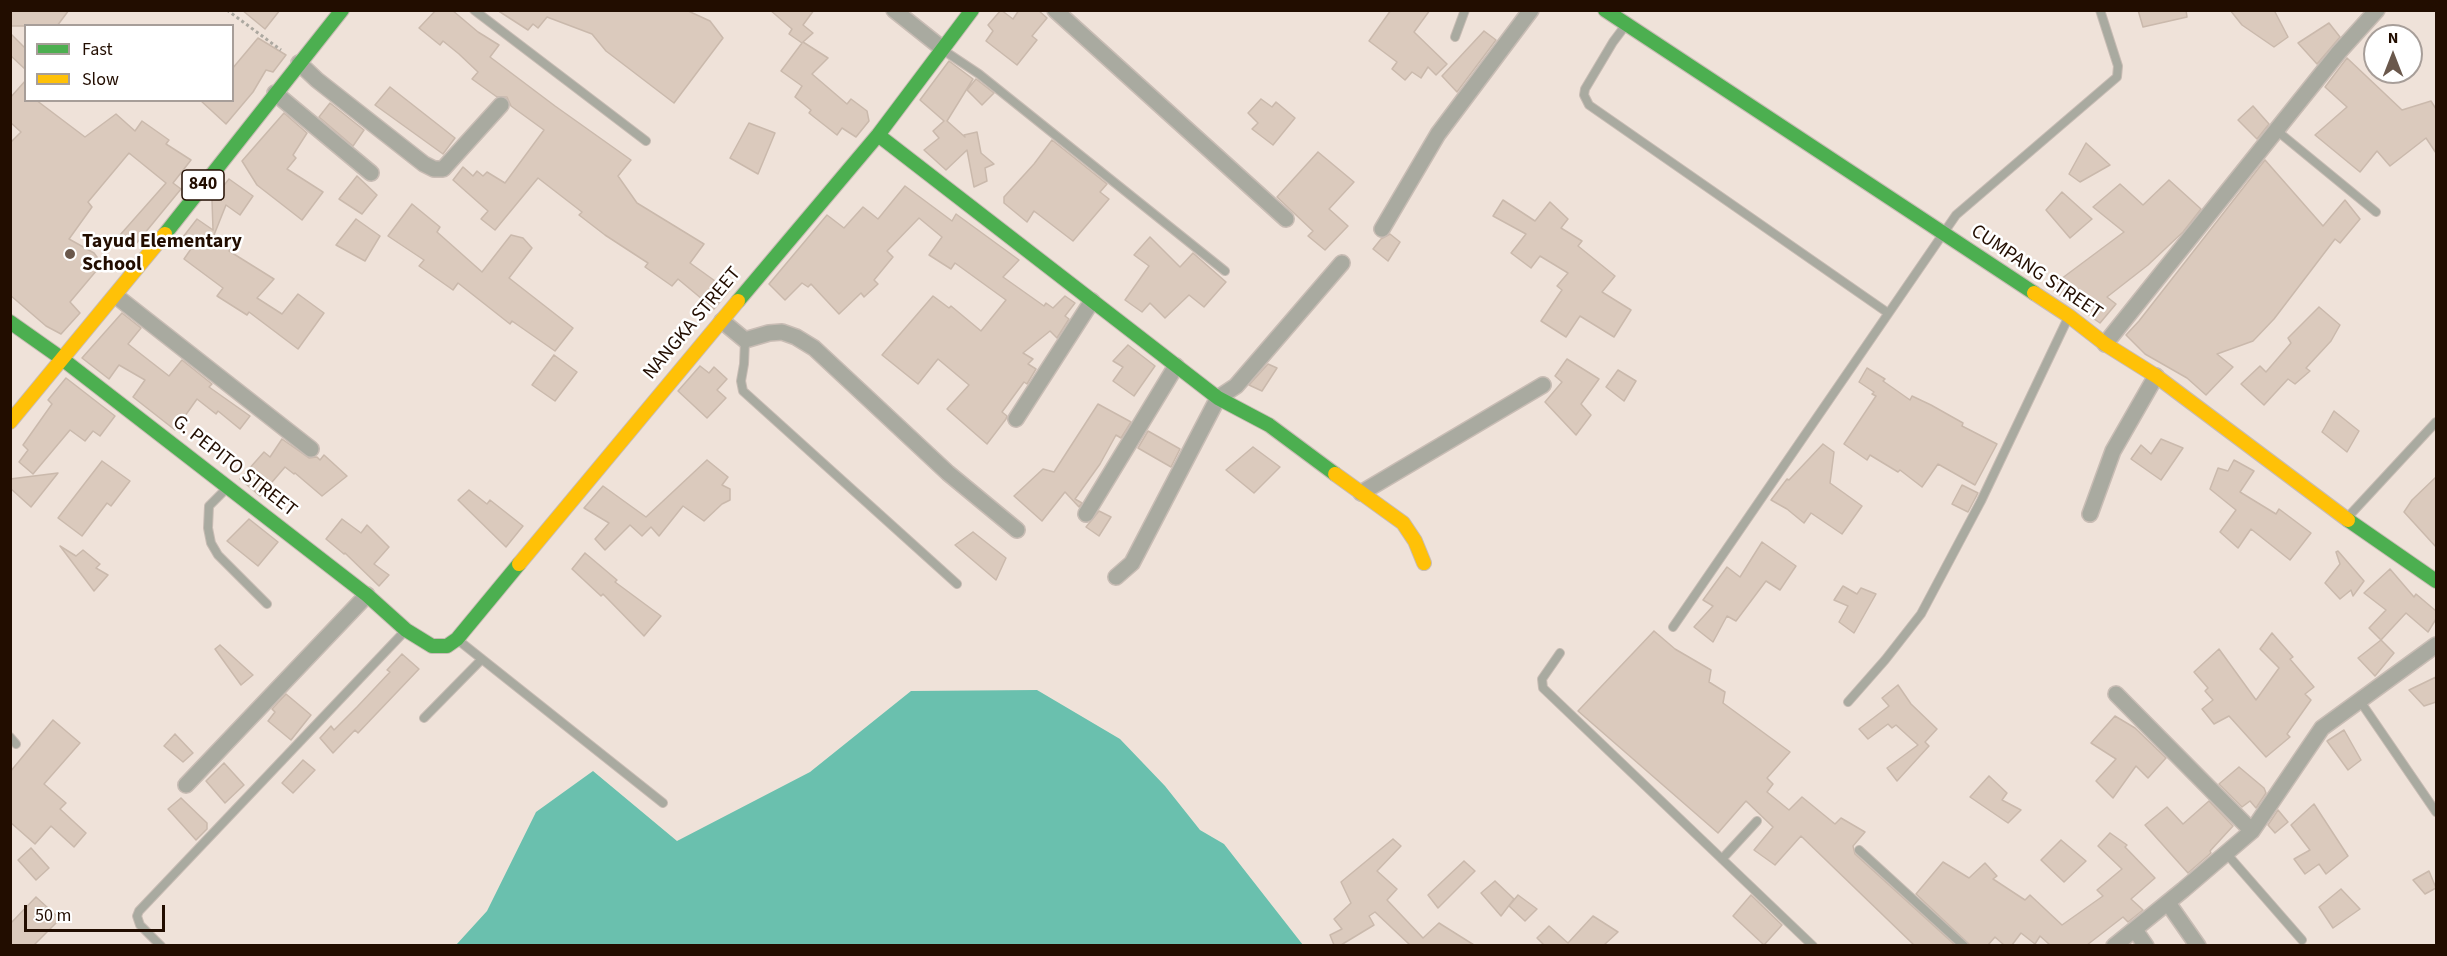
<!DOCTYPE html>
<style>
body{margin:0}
#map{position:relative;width:2447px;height:956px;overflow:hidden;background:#efe2d9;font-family:"Source Sans 3",sans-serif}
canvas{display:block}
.frame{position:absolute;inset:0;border:12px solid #220d00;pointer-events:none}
.legend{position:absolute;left:24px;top:24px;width:210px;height:78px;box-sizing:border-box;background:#fff;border:2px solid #a79e99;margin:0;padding:8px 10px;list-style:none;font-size:18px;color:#220d00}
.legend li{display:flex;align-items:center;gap:12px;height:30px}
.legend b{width:30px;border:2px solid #a79e99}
.north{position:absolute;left:2363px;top:24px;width:60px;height:60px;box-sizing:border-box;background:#fff;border:2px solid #a79e99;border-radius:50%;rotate:0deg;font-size:16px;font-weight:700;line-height:24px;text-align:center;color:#220d00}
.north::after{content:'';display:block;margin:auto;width:21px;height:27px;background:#6a584c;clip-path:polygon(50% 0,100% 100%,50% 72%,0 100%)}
.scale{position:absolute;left:24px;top:905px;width:141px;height:27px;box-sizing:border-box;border:3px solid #220d00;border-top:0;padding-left:8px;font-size:18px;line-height:21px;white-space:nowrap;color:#220d00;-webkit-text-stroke:4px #fff;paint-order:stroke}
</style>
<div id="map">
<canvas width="2447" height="956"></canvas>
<div class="frame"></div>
<ul class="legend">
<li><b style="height:8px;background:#4caf50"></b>Fast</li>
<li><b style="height:8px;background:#ffc107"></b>Slow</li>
</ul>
<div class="north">N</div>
<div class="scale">50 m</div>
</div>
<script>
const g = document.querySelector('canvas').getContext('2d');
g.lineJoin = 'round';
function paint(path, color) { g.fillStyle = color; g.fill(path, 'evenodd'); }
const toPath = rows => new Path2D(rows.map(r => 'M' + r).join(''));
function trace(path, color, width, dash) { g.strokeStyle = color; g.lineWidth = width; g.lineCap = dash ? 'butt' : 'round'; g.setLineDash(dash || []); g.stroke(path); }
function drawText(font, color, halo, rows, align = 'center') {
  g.font = font + ' "Source Sans 3",sans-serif'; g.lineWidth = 5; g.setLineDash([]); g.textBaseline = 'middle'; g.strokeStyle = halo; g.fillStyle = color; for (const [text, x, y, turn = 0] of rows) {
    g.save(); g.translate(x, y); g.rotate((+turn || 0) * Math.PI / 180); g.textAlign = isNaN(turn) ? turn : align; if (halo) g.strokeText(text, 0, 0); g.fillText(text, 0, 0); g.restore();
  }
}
const water = toPath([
 [1037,690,1120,739,1165,786,1200,830,1224,844,1303,945,456,945,487,911,536,812,593,771,677,841,810,772,911,691]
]);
const building = toPath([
 [10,10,69,10,57,26,10,26,10,10],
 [242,10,280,10,265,29,242,10],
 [436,10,452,10,478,32,499,45,490,57,555,106,631,160,618,176,637,203,704,244,690,263,729,291,714,309,678,279,672,286,645,267,648,263,605,235,579,215,582,212,538,178,495,230,481,219,488,211,453,180,463,167,473,176,477,171,483,176,487,172,505,183,544,130,511,106,507,97,497,97,472,79,478,72,459,54,443,41,440,45,419,28,436,10],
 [497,10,686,10,710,21,723,38,674,103,606,51,592,34,547,17,538,28,533,24,528,30,497,10],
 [770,10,814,10,803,25,813,33,803,42,828,58,812,74,847,104,851,99,867,111,869,121,856,137,842,128,837,135,809,113,811,110,795,97,802,86,781,71,802,43,789,34,792,29,770,10],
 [1001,10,1013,19,1019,10,1038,10,1047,18,1032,36,1037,40,1017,65,986,41,993,31,988,25,1001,10],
 [1391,10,1430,10,1414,32,1447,64,1436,75,1428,67,1421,78,1412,72,1405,80,1392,69,1397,62,1369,41,1391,10],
 [2138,10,2186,10,2187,17,2143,27,2138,10],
 [2230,10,2274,10,2288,37,2274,47,2242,25,2230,10],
 [2329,23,2340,37,2317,64,2298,43,2329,23],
 [1484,31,1496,40,1457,92,1442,76,1484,31],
 [10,33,26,49,26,70,10,55,10,33],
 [258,38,286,55,273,72,266,70,253,92,226,124,200,100,232,100,232,69,258,38],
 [2347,58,2402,110,2431,101,2436,109,2436,153,2426,138,2390,166,2377,151,2360,172,2315,135,2347,107,2325,87,2347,58],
 [949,61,973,79,947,121,965,137,964,135,977,132,981,153,994,164,985,168,987,181,974,187,967,150,946,170,924,150,939,138,933,131,944,121,920,100,949,61],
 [976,79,994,93,982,105,967,90,976,79],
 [26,80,26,100,36,100,85,137,116,114,135,131,142,121,169,140,166,144,191,160,173,183,181,189,135,245,120,235,166,183,129,153,88,202,92,207,69,239,94,253,102,264,70,302,80,313,61,334,46,326,10,295,10,143,21,132,10,122,10,98,26,80],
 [390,87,455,138,443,154,375,105,390,87],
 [1261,99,1272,107,1276,102,1295,118,1273,145,1252,129,1258,123,1248,113,1261,99],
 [330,103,364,130,353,146,319,117,330,103],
 [2253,106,2269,124,2257,139,2238,120,2253,106],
 [284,113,307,133,293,155,296,158,287,169,323,192,302,220,257,185,242,161,284,113],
 [749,123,775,133,758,174,730,158,749,123],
 [1052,140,1107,184,1100,192,1109,199,1073,241,1034,211,1027,222,1004,203,1004,197,1034,164,1052,140],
 [2086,143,2110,165,2080,182,2069,174,2086,143],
 [1318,152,1354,182,1329,209,1348,226,1325,250,1308,236,1313,231,1277,197,1318,152],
 [2265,160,2323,226,2345,200,2360,219,2340,243,2335,239,2274,319,2253,341,2217,354,2233,367,2206,395,2187,378,2145,354,2126,335,2139,321,2265,160],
 [357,176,377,195,362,214,339,199,357,176],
 [229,179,253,196,240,215,226,205,214,235,231,248,229,251,274,279,257,298,282,314,298,294,324,313,298,349,249,312,247,315,217,296,223,288,184,259,193,246,183,237,197,219,213,230,212,200,229,179],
 [2169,180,2201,209,2183,232,2148,265,2107,297,2116,304,2100,323,2054,291,2061,279,2124,232,2093,207,2120,184,2143,205,2169,180],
 [905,186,952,221,956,214,1019,260,1003,277,1044,306,1046,303,1053,308,1065,296,1075,303,1065,316,1069,319,1057,338,1050,331,1023,353,1033,359,1028,364,1036,369,1027,384,1024,382,1002,412,1007,416,1006,419,987,444,947,409,969,385,938,359,918,384,882,355,933,296,949,308,951,306,981,331,1006,300,955,263,951,269,929,255,942,237,919,218,887,251,893,257,874,280,878,284,864,297,861,293,839,314,811,284,808,287,802,283,785,300,769,284,827,215,844,228,863,207,878,219,905,186],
 [2062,192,2092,219,2070,238,2046,210,2062,192],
 [1503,200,1535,221,1550,202,1568,219,1561,228,1582,241,1578,246,1615,276,1602,292,1631,310,1614,337,1580,316,1566,337,1541,321,1562,290,1557,286,1568,273,1540,256,1531,268,1511,253,1526,234,1493,216,1503,200],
 [412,204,440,227,437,232,482,272,511,235,523,238,532,248,509,278,573,328,555,351,512,321,510,324,458,283,453,290,419,266,424,260,388,236,412,204],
 [356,219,380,236,365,261,336,245,356,219],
 [1390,234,1400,242,1388,261,1373,249,1381,239,1390,234],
 [1150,237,1180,267,1193,253,1226,282,1204,307,1189,295,1165,318,1150,303,1142,312,1125,300,1149,266,1134,255,1150,237],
 [2319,307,2340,325,2331,341,2306,368,2310,371,2295,384,2288,379,2264,405,2241,384,2260,366,2266,372,2291,343,2288,338,2319,307],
 [122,313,141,328,128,344,169,376,182,360,212,384,209,387,250,416,240,429,218,411,216,414,197,399,175,430,133,397,145,380,119,365,109,379,82,358,122,313],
 [1128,345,1155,366,1134,396,1113,381,1123,367,1113,361,1128,345],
 [554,355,577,372,555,401,532,385,554,355],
 [1567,359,1599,379,1581,404,1591,415,1576,435,1545,402,1562,382,1555,376,1567,359],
 [1268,364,1277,368,1262,391,1249,385,1268,364],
 [700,366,709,373,714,367,727,379,717,390,726,398,707,418,678,391,700,366],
 [1867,368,1885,379,1883,381,1910,400,1912,396,1931,405,1963,423,1962,426,1997,444,1975,485,1938,464,1922,487,1900,470,1898,472,1870,455,1867,460,1844,444,1876,396,1872,394,1874,392,1859,382,1867,368],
 [1618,370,1636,381,1624,401,1606,387,1618,370],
 [66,378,115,416,100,436,93,431,85,441,70,430,33,474,19,462,28,450,23,445,52,404,48,400,66,378],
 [1098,404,1131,422,1121,438,1116,435,1100,464,1075,499,1082,503,1079,507,1065,492,1042,521,1014,496,1043,469,1054,472,1098,404],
 [2334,411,2359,431,2347,452,2322,432,2334,411],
 [1148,431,1180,449,1171,467,1138,448,1148,431],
 [282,439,309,458,317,457,320,460,324,455,347,476,322,496,295,473,294,474,285,467,260,496,240,479,264,452,270,457,282,439],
 [2161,439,2183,448,2161,480,2131,459,2141,445,2151,454,2161,439],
 [1823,444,1834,452,1830,483,1862,506,1842,534,1811,513,1804,523,1787,509,1771,500,1787,479,1789,480,1823,444],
 [1253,447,1280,467,1254,493,1226,470,1253,447],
 [707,460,728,477,722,485,730,489,730,500,722,504,704,521,683,506,659,536,651,527,642,536,630,525,605,550,595,539,609,523,584,508,603,486,646,517,707,460],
 [2234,460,2254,471,2240,492,2276,514,2279,509,2311,533,2290,560,2251,529,2238,548,2220,532,2236,510,2210,489,2218,468,2228,471,2234,460],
 [102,461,130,481,111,506,107,503,82,536,58,518,102,461],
 [58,473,31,507,10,488,10,479,58,473],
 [2436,477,2436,547,2404,512,2412,500,2436,477],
 [1962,485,1978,493,1968,512,1952,504,1962,485],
 [469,490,487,504,490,500,523,526,506,547,458,500,469,490],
 [1099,511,1111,517,1099,536,1086,527,1099,511],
 [249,519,278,542,258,566,227,541,249,519],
 [342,519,361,533,367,525,389,547,374,564,389,575,379,586,345,553,344,554,326,539,342,519],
 [973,532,1006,558,996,580,955,545,973,532],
 [1762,542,1796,566,1780,590,1766,581,1736,621,1727,616,1713,642,1694,627,1713,606,1703,600,1727,567,1740,577,1762,542],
 [60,546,76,556,83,550,100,564,96,568,108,575,94,591,60,546],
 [2338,551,2364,581,2353,596,2351,590,2340,599,2325,583,2340,564,2336,552,2338,551],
 [585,553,617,580,615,582,661,616,644,636,603,594,601,596,572,569,585,553],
 [2390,569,2414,597,2416,594,2436,611,2436,619,2428,632,2406,613,2381,640,2369,628,2386,610,2364,593,2390,569],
 [1843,586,1857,594,1861,588,1876,594,1854,633,1839,622,1848,606,1834,600,1843,586],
 [1654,631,1675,649,1711,670,1709,682,1725,692,1723,703,1790,752,1767,778,1773,784,1767,792,1789,810,1802,797,1835,824,1841,818,1865,832,1853,846,1855,854,1955,945,1914,945,1801,836,1775,865,1754,850,1773,827,1746,801,1718,833,1578,711,1654,631],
 [2272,633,2293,657,2290,659,2314,687,2305,694,2311,700,2287,734,2290,737,2266,757,2229,716,2214,724,2202,709,2213,700,2205,691,2208,688,2194,672,2219,649,2256,700,2279,668,2260,649,2272,633],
 [2381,640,2394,653,2375,676,2358,658,2381,640],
 [220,645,253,675,241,685,215,649,220,645],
 [402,654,419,669,358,733,355,730,333,753,320,738,331,726,334,730,357,707,390,672,387,670,402,654],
 [2436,677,2436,702,2424,706,2409,690,2436,677],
 [1898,685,1911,704,1937,729,1925,742,1929,746,1897,781,1887,768,1918,745,1896,725,1892,728,1888,724,1868,739,1859,729,1889,706,1882,698,1898,685],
 [286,694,311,715,291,740,268,721,275,712,272,709,286,694],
 [2115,716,2135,728,2166,758,2148,778,2136,766,2113,798,2096,781,2116,759,2091,743,2115,716],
 [53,720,80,743,44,784,66,803,60,809,86,833,74,847,51,826,35,844,10,822,10,772,53,720],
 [2344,730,2361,760,2348,770,2327,741,2344,730],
 [175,734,193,753,183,762,164,746,175,734],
 [303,760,315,770,293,793,282,783,303,760],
 [224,763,244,785,225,803,206,781,224,763],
 [2239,767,2264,788,2266,793,2256,808,2250,801,2242,807,2219,784,2239,767],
 [1989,776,2007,793,2002,800,2021,810,2008,823,1970,797,1989,776],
 [181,798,207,823,207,829,196,840,168,809,181,798],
 [2209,801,2233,826,2210,851,2211,853,2188,873,2145,825,2167,807,2183,824,2209,801],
 [2314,804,2348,856,2326,874,2319,864,2305,874,2294,859,2310,850,2291,825,2314,804],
 [2278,810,2288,822,2275,833,2268,825,2278,810],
 [2110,833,2127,845,2125,847,2155,878,2131,899,2143,910,2128,922,2123,917,2087,945,2050,945,2040,936,2035,944,2021,933,2012,945,2004,945,1995,937,1988,945,1970,945,1916,894,1943,862,1969,878,1985,863,1997,876,1993,879,2025,900,2030,895,2062,925,2103,896,2097,890,2122,869,2098,846,2110,833],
 [1393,839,1401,846,1377,871,1397,889,1387,900,1423,938,1439,923,1474,945,1410,945,1375,912,1369,916,1374,925,1341,945,1334,945,1330,935,1342,929,1334,919,1351,903,1341,882,1393,839],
 [2061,840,2086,861,2064,882,2041,860,2061,840],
 [31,848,49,868,36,880,18,860,31,848],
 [1464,861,1475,871,1438,908,1428,895,1464,861],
 [2429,871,2436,888,2425,894,2413,880,2429,871],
 [1495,881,1514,899,1501,916,1481,893,1495,881],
 [2341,889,2360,909,2333,928,2319,907,2341,889],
 [1518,895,1537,909,1525,921,1509,906,1518,895],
 [1751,895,1782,925,1764,945,1733,916,1751,895],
 [36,897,60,919,34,945,10,945,10,924,36,897],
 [1593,916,1618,932,1604,945,1544,945,1537,938,1549,926,1568,943,1593,916]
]);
const path = toPath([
 [227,10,281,50]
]);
const lane = toPath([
 [474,10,646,141],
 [1625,26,1613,42,1585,89,1584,95,1589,105,1888,313],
 [1455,37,1465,10],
 [943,50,979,74,1225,271],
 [2276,130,2376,212],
 [745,340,744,364,741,381,743,391,957,584],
 [227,488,209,506,208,528,211,543,218,555,267,604],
 [2347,518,2436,422],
 [1673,627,1956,215,2117,77,2118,66,2100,10],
 [458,640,663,803],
 [1560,653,1542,679,1543,688,1813,946],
 [2360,701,2436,812],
 [1848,702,1885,660,1921,614,1981,501,2068,318],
 [424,718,482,659],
 [10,737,16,744],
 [1859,850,1964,946],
 [2226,853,2302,940],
 [1722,859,1757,821],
 [161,946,140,925,137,916,139,911,405,631]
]);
const street = toPath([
 [894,10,943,49],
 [1055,10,1286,219],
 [299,63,317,80,424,164,434,169,443,169,501,105],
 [275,93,371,173],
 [1382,229,1438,134,1531,10],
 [116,296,311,449],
 [722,321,745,340,769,333,782,332,796,337,814,348,948,473,1017,530],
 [2105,344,2339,52,2377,10],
 [1016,419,1092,301],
 [1361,493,1543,385],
 [1086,514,1176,366],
 [2090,514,2113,451,2156,376],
 [1116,577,1132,563,1218,398,1236,386,1342,263],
 [2116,694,2252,831],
 [186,785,367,595],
 [2168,903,2198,946],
 [2135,930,2146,946],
 [2114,946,2183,890,2252,831,2322,728,2436,645]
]);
const fast = toPath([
 [1605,10,2034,293],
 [878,135,1218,398,1269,425,1335,474],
 [165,234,342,10],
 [738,301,878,135,972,10],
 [10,322,61,358,367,595,406,630,432,646,447,646,457,639,519,564],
 [2348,520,2436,581]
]);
const slow = toPath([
 [2034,293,2069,316,2105,344,2156,376,2348,520],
 [10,422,165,234],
 [1335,474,1403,523,1415,541,1424,563],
 [519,564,738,301]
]);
const markers = [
 [70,254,6,"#6a584c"]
];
const shields = [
 [203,185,42]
];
const shieldNames = [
 ["840",203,185]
];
const poiNames = [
 ["Tayud Elementary",82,243],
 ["School",82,266]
];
const streetNames = [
 ["CUMPANG STREET",2036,273,34],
 ["NANGKA STREET",693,324,-50],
 ["G. PEPITO STREET",234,467,38]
];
paint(water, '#6ac0ae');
paint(building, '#dbcabd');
trace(building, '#cab9ac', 1.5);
trace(lane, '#c8bcb4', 10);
trace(street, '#c8bcb4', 18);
trace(fast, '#c8bcb4', 16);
trace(slow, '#c8bcb4', 16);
trace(path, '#aca8a0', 3, [3, 3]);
trace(lane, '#a9aaa0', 8);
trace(street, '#a9aaa0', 15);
trace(fast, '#4caf50', 14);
trace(slow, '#ffc107', 14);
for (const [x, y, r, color] of markers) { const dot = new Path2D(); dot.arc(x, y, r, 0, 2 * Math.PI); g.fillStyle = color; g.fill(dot); trace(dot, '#fff', 2); }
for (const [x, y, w] of shields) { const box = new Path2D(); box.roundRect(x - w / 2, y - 15, w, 30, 4.5); g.fillStyle = '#fff'; g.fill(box); trace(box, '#220d00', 1.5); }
drawText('bold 18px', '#220d00', null, shieldNames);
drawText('bold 20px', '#220d00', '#fff', poiNames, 'left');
drawText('20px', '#220d00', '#fff', streetNames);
</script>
